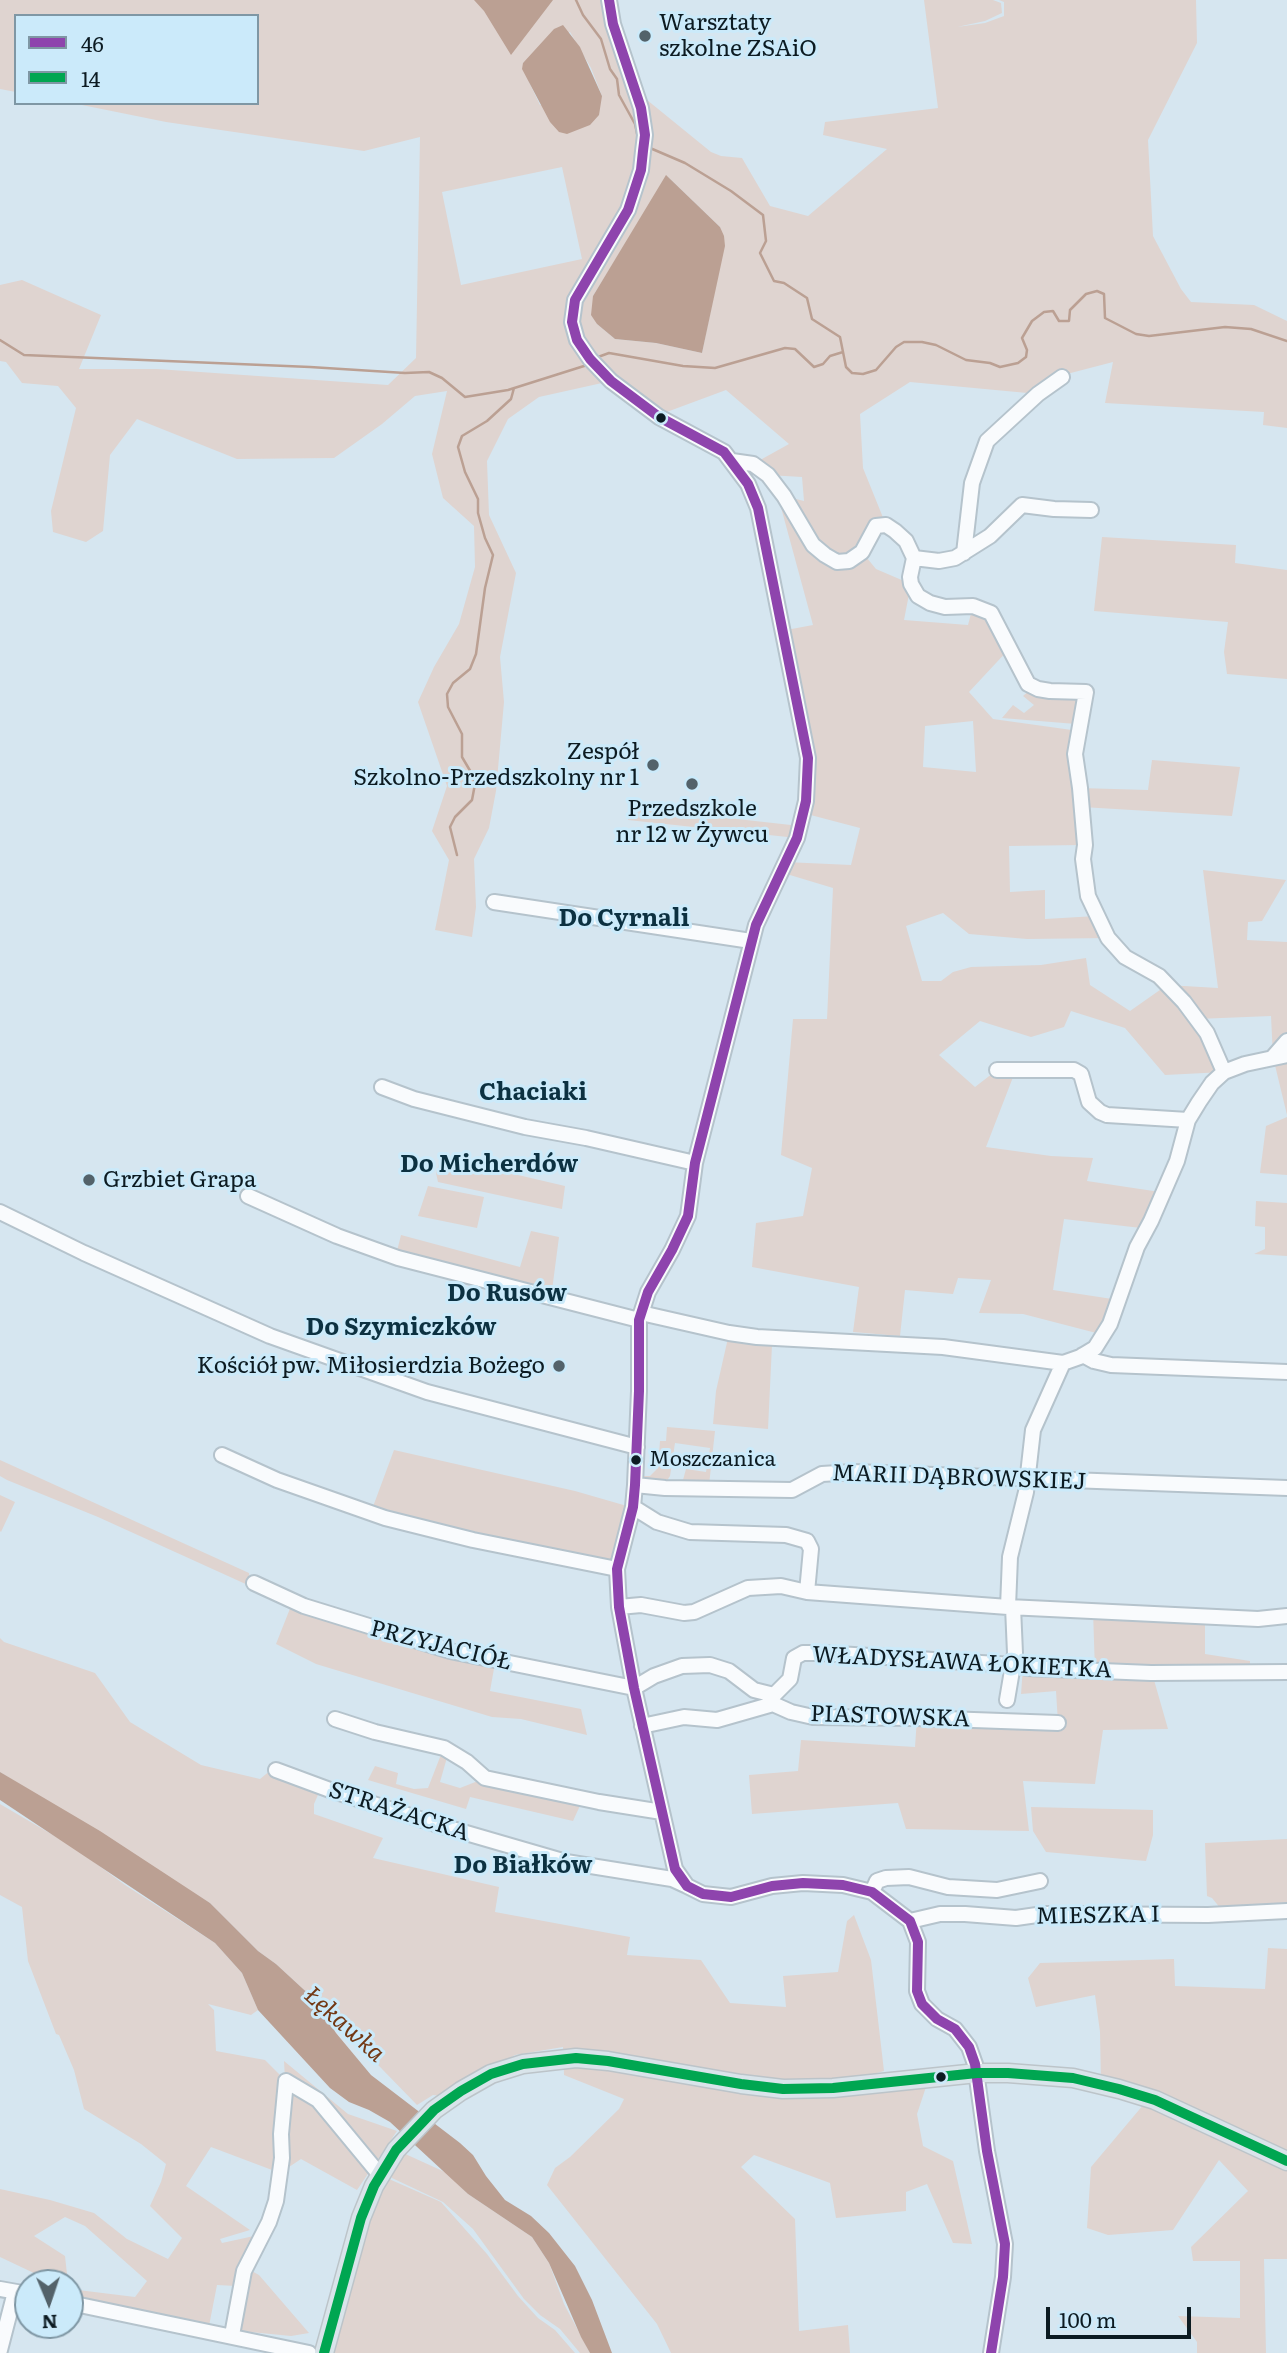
<!DOCTYPE html>
<meta charset="utf-8">
<style>
body{margin:0}
#map{position:relative;width:1287px;height:2353px;overflow:hidden;background:#d6e6f0;font-family:Literata,serif}
canvas{display:block}
.legend{position:absolute;left:14px;top:14px;width:245px;height:91px;box-sizing:border-box;background:#cbeafa;border:2px solid #7f97a4;margin:0;padding:9px 12px;list-style:none;font-size:21px;color:#0c1b22}
.legend li{display:flex;align-items:center;gap:14px;height:35px}
.legend b{width:35px;border:2px solid #7f97a4}
.north{position:absolute;left:14px;top:2269px;width:70px;height:70px;box-sizing:border-box;background:#cbeafa;border:2px solid #7f97a4;border-radius:50%;rotate:178deg;font-size:19px;font-weight:700;line-height:28px;text-align:center;color:#0c1b22}
.north::after{content:'';display:block;margin:auto;width:24px;height:32px;background:#53626a;clip-path:polygon(50% 0,100% 100%,50% 72%,0 100%)}
.scale{position:absolute;left:1046px;top:2307px;width:145px;height:32px;box-sizing:border-box;border:4px solid #0c1b22;border-top:0;padding-left:9px;font-size:21px;line-height:24px;white-space:nowrap;color:#0c1b22;-webkit-text-stroke:5px #cbeafa;paint-order:stroke}
</style>
<div id="map">
<canvas width="1287" height="2353"></canvas>
<ul class="legend">
<li><b style="height:9px;background:#8e44ad"></b>46</li>
<li><b style="height:9px;background:#00a651"></b>14</li>
</ul>
<div class="north">N</div>
<div class="scale">100 m</div>
</div>
<script>
const g = document.querySelector('canvas').getContext('2d');
g.lineJoin = 'round';
function paint(path, color) { g.fillStyle = color; g.fill(path, 'evenodd'); }
const toPath = rows => new Path2D(rows.map(r => 'M' + r).join(''));
function trace(path, color, width, dash) { g.strokeStyle = color; g.lineWidth = width; g.lineCap = dash ? 'butt' : 'round'; g.setLineDash(dash || []); g.stroke(path); }
function drawText(font, color, halo, rows, align = 'center') {
  g.font = font + ' Literata,serif'; g.lineWidth = 6; g.setLineDash([]); g.textBaseline = 'middle'; g.strokeStyle = halo; g.fillStyle = color; for (const [text, x, y, turn = 0] of rows) {
    g.save(); g.translate(x, y); g.rotate((+turn || 0) * Math.PI / 180); g.textAlign = isNaN(turn) ? turn : align; if (halo) g.strokeText(text, 0, 0); g.fillText(text, 0, 0); g.restore();
  }
}
const green = toPath([
 [0,0,609,0,636,91,711,152,721,156,742,158,770,206,808,216,887,149,823,135,825,122,938,108,924,0,993,0,1001,3,1002,13,985,21,957,27,985,23,1004,16,1004,2,999,0,1196,0,1197,43,1148,140,1153,236,1181,289,1191,302,1254,305,1287,321,1287,428,1263,425,1264,412,1105,403,1113,362,1063,375,1038,394,910,382,860,414,863,468,886,525,862,552,876,569,911,584,904,620,968,625,973,606,991,613,1010,648,969,692,993,719,1079,731,1080,788,1148,790,1152,760,1240,767,1232,816,1082,807,1082,845,1009,846,1010,892,1045,890,1045,919,1096,916,1108,938,1027,939,969,934,943,913,906,926,922,981,941,981,953,972,971,967,1041,965,1086,958,1090,985,1130,1011,1167,985,1218,988,1203,870,1286,880,1262,921,1248,922,1247,940,1287,942,1287,1115,1273,1057,1271,1016,1197,1019,1224,1072,1165,1075,1125,1028,1071,1011,1064,1027,1031,1037,980,1021,939,1055,975,1087,997,1070,1015,1072,986,1147,1051,1156,1093,1158,1087,1181,1160,1192,1141,1228,1064,1219,1053,1290,1119,1300,1104,1335,1023,1314,979,1313,991,1280,958,1278,953,1294,905,1290,900,1336,853,1332,859,1287,752,1267,756,1223,803,1216,812,1168,781,1155,793,1019,827,1019,833,888,780,872,785,862,851,865,860,828,803,813,808,758,781,631,813,625,779,500,784,496,804,501,802,477,768,475,753,464,789,444,726,390,664,413,611,381,539,397,508,419,487,461,489,515,516,573,500,657,504,702,496,791,489,828,474,859,476,907,472,937,435,930,449,860,432,831,447,786,418,702,434,667,459,624,475,567,474,526,443,498,432,454,447,391,415,396,382,424,334,458,237,459,137,419,110,455,103,531,86,542,53,532,51,511,76,408,58,386,22,383,6,362,0,361,0,285,22,280,101,315,79,369,157,369,388,385,416,358,420,137,364,151,166,122,72,103,257,103,257,16,16,16,16,92,0,89],
 [570,32,591,68,602,96,540,105,529,82,523,63],
 [562,167,582,259,461,285,442,192],
 [667,176,720,227,724,246,702,353,656,343,615,339,597,324,593,296],
 [973,721,976,772,923,767,925,726],
 [1102,537,1236,545,1235,563,1287,570,1287,679,1227,674,1224,652,1228,622,1094,611],
 [1031,689,1081,695,1076,724,1002,718,1013,705,1024,713,1034,705,1023,696],
 [629,807,800,826,797,838,628,820],
 [1287,1117,1287,1175,1260,1173,1266,1126],
 [441,1157,565,1186,562,1209,438,1182,436,1173],
 [428,1186,484,1197,477,1228,418,1216],
 [1256,1201,1287,1203,1287,1256,1254,1254,1265,1249,1265,1227,1255,1226],
 [531,1231,559,1237,551,1298,396,1255,401,1235,520,1267],
 [728,1338,772,1345,768,1429,713,1424,716,1391],
 [667,1427,715,1431,709,1485,683,1482,683,1480,686,1469,706,1472,710,1448,675,1443,670,1476,666,1482,641,1480,641,1476,650,1476,658,1468,660,1441,666,1441],
 [394,1450,575,1491,627,1506,611,1561,609,1564,371,1512],
 [0,1460,249,1573,250,1586,98,1517,7,1480,0,1476],
 [0,1495,15,1502,1,1532,0,1531],
 [291,1606,495,1663,490,1691,581,1709,587,1735,521,1719,492,1717,316,1664,276,1644],
 [1093,1611,1205,1616,1205,1654,1250,1661,1250,1672,1152,1673,1168,1729,1103,1730,1095,1784,1023,1781,1029,1831,906,1829,898,1803,752,1814,749,1775,798,1771,801,1740,915,1747,917,1718,1058,1723,1056,1691,1021,1694,1023,1667,1095,1671],
 [0,1638,4,1642,95,1673,130,1722,201,1765,260,1779,271,1770,321,1788,314,1804,314,1814,383,1838,373,1858,499,1887,495,1912,630,1937,627,1955,701,1960,730,2003,786,2007,783,1976,838,1972,847,1921,854,1915,871,1960,884,2071,877,2073,879,2083,929,2078,917,2114,923,2146,953,2161,972,2244,953,2243,927,2184,906,2192,906,2211,836,2218,830,2183,754,2155,741,2167,795,2219,799,2331,848,2325,850,2353,671,2353,657,2324,547,2185,555,2168,570,2157,619,2109,624,2099,564,2075,563,2047,515,2055,441,2096,433,2095,417,2105,314,1999,276,1964,258,1951,210,1903,0,1772],
 [442,1752,448,1754,440,1782,460,1788,483,1779,583,1799,573,1821,470,1797,466,1809,368,1780,375,1766,398,1773,396,1784,414,1789,428,1788],
 [0,1804,75,1848,125,1885,215,1943,242,1973,258,2010,251,2015,208,2004,214,2010,216,2051,265,2060,285,2080,284,2061,348,2114,397,2131,357,2190,301,2159,280,2173,211,2147,186,2186,250,2230,220,2239,222,2243,254,2236,236,2286,217,2285,209,2326,70,2303,70,2289,135,2297,147,2281,85,2226,65,2217,34,2236,65,2256,68,2283,55,2283,0,2257,0,2189,50,2200,94,2213,127,2239,168,2259,182,2238,150,2206,161,2182,166,2164,141,2144,84,2109,74,2070,59,2035,56,2034,28,1961,22,1907,0,1895],
 [1031,1807,1153,1810,1153,1835,1146,1861,1046,1852,1033,1831],
 [1287,1839,1287,1908,1221,1909,1212,1898,1207,1896,1205,1843],
 [1268,1948,1287,1949,1287,2259,1264,2259,1266,2353,1197,2353,1197,2342,1178,2316,1240,2318,1240,2261,1193,2261,1191,2247,1248,2191,1219,2160,1173,2230,1108,2235,1087,2228,1091,2167,1149,2098,1101,2084,1100,2032,1095,1995,1036,2007,1028,1978,1040,1963,1174,1959,1175,1986,1265,1989],
 [401,2152,447,2173,468,2194,532,2237,549,2263,564,2304,590,2353,580,2353,560,2329,540,2315,524,2299,473,2229,443,2202,392,2178,391,2173],
 [380,2175,441,2202,487,2254,518,2296,538,2318,555,2330,575,2353,331,2353,348,2299,347,2293],
 [248,2269,259,2275,309,2333,291,2336,240,2331,239,2315]
]);
const water = toPath([
 [474,0,553,0,511,55,484,11],
 [563,25,580,47,602,96,599,115,590,125,567,134,559,132,550,122,522,69,523,63,554,29],
 [666,175,720,227,724,236,725,246,702,353,656,343,615,339,597,324,591,315,593,296],
 [0,1772,100,1831,210,1903,258,1951,276,1964,314,1999,336,2033,371,2075,460,2143,473,2155,486,2176,505,2200,531,2216,549,2233,575,2266,592,2300,612,2353,590,2353,581,2337,549,2263,532,2237,468,2194,390,2122,369,2110,349,2102,330,2088,258,2010,242,1973,215,1943,0,1800]
]);
const stream = toPath([
 [576,0,583,15,601,39,610,69,617,79,619,95,635,124,638,138],
 [650,148,685,163,731,191,763,215,766,241,760,253,774,281,784,283,807,298,812,319,840,337,846,367,852,373,863,374,876,370,896,347,904,342,922,342,936,345,966,360,990,363,1000,367,1018,363,1026,357,1027,350,1022,338,1032,321,1044,312,1053,311,1059,321,1069,321,1070,310,1086,294,1097,291,1104,294,1105,318,1136,334,1149,336,1225,327,1251,329,1287,341],
 [0,340,24,355,310,367,405,373,429,372,442,378,465,397,508,390,584,366],
 [598,357,609,353,683,366,715,368,785,348,795,349,814,367,823,364,830,356,843,352],
 [457,855,450,827,455,817,472,800,475,784,472,774,462,757,462,734,448,707,447,694,453,683,470,669,476,654,485,588,493,555,485,538,478,513,478,499,465,472,458,447,462,436,487,421,511,399,514,388]
]);
const minor = toPath([
 [609,0,613,24,641,108,645,135,643,151,641,170,628,210,575,300,572,322,577,340,590,359,611,381,659,417,724,452,748,484,758,508,808,758,806,801,797,838,756,925,695,1163,688,1216,672,1250,648,1292,639,1320,639,1391,635,1485,633,1507,617,1569,619,1607,634,1688,675,1869,687,1886,703,1894,731,1897,772,1886,803,1883,843,1885,872,1892,910,1921,918,1942,917,1991,922,2004,937,2019,955,2029,969,2047,975,2064,987,2151,1005,2244,1003,2277,991,2353],
 [732,461,753,464,768,475,784,496,813,545,825,555,837,562,849,561,862,552,876,526,886,525,895,531,906,541,914,558,910,577,911,584,918,596,930,603,945,607,973,606,991,613,1028,684,1038,689,1050,691,1086,692,1075,754,1080,788,1085,845,1083,859,1088,896,1108,938,1125,957,1159,976,1184,1002,1207,1033,1224,1072],
 [964,553,972,483,987,441,1038,394,1062,377],
 [914,558,939,561,955,558,990,536,1022,505,1054,509,1091,510],
 [494,902,751,941],
 [1273,1057,1287,1041],
 [997,1070,1074,1070,1081,1074,1089,1102,1100,1112,1107,1115,1188,1120],
 [382,1087,414,1099,525,1127,586,1138,695,1163],
 [248,1196,337,1236,398,1258,639,1320],
 [0,1212,84,1253,270,1336,427,1392,637,1447],
 [641,1313,729,1333,757,1337,943,1347,1063,1363,1080,1357,1095,1348,1110,1324,1137,1247,1151,1221,1177,1161,1188,1120,1199,1102,1212,1083,1224,1072,1245,1064,1287,1055],
 [1083,1355,1094,1361,1111,1365,1287,1372],
 [222,1455,277,1480,385,1518,473,1540,617,1569],
 [635,1485,665,1488,792,1490,822,1474,853,1472,1287,1488],
 [633,1507,657,1522,690,1532,786,1535,807,1541,811,1549,807,1592],
 [254,1583,304,1606,450,1651,634,1688,654,1676,682,1666,710,1665,729,1671,754,1690,774,1695,790,1679,794,1658,803,1653,822,1653,1013,1665,1028,1668,1151,1673,1287,1672],
 [619,1607,641,1605,684,1613,694,1612,748,1588,781,1586,807,1592,1008,1607,1258,1619,1287,1616],
 [1008,1607,1010,1557,1026,1492,1033,1430,1063,1363],
 [1007,1700,1015,1653,1013,1607],
 [335,1719,375,1732,444,1748,467,1762,485,1778,599,1802,662,1812],
 [642,1726,684,1717,717,1720,773,1704,791,1712,813,1717,917,1718,1058,1723],
 [276,1770,330,1790,435,1824,566,1862,672,1879,685,1885],
 [872,1892,877,1881,886,1878,909,1877,948,1887,997,1890,1040,1881],
 [910,1921,940,1914,965,1914,1016,1918,1044,1914,1208,1915,1287,1911],
 [0,2289,28,2294],
 [70,2303,309,2353],
 [232,2335,244,2271,269,2222,276,2201,282,2158,281,2134,286,2081,318,2100,380,2175],
 [0,2350,15,2292]
]);
const major = toPath([
 [324,2353,361,2218,374,2186,396,2150,434,2110,461,2091,491,2074,523,2064,576,2058,608,2061,741,2084,783,2089,833,2088,977,2073,1008,2073,1073,2078,1119,2089,1155,2100,1287,2161]
]);
const bus1 = toPath([
 [609,0,613,24,641,108,645,135,643,151,641,170,628,210,575,300,572,322,577,340,590,359,611,381,659,417,724,452,748,484,758,508,808,758,806,801,797,838,756,925,695,1163,688,1216,672,1250,648,1292,639,1320,639,1391,635,1485,633,1507,617,1569,619,1607,634,1688,675,1869,687,1886,703,1894,731,1897,772,1886,803,1883,843,1885,872,1892,910,1921,918,1942,917,1991,922,2004,937,2019,955,2029,969,2047,975,2064,987,2151,1005,2244,1003,2277,991,2353]
]);
const bus2 = toPath([
 [324,2353,361,2218,374,2186,396,2150,434,2110,461,2091,491,2074,523,2064,576,2058,608,2061,741,2084,783,2089,833,2088,977,2073,1008,2073,1073,2078,1119,2089,1155,2100,1287,2161]
]);
const markers = [
 [645,36,7,"#53626a"],
 [661,418,6,"#0c1b22"],
 [653,765,7,"#53626a"],
 [692,784,7,"#53626a"],
 [89,1180,7,"#53626a"],
 [559,1366,7,"#53626a"],
 [636,1460,6,"#0c1b22"],
 [941,2077,6,"#0c1b22"]
];
const busNames = [
 ["Moszczanica",649,1460]
];
const poiNames = [
 ["Warsztaty",659,23],
 ["szkolne ZSAiO",659,49],
 ["Zespół",639,752,"right"],
 ["Szkolno-Przedszkolny nr 1",639,778,"right"],
 ["Przedszkole",692,809,"center"],
 ["nr 12 w Żywcu",692,835,"center"],
 ["Grzbiet Grapa",103,1180],
 ["Kościół pw. Miłosierdzia Bożego",545,1366,"right"]
];
const streetNames = [
 ["MARII DĄBROWSKIEJ",959,1478,2],
 ["PRZYJACIÓŁ",441,1646,14],
 ["WŁADYSŁAWA ŁOKIETKA",962,1663,3],
 ["PIASTOWSKA",890,1717,2],
 ["STRAŻACKA",399,1812,18],
 ["MIESZKA I",1098,1916,-1]
];
const neighbourhoodNames = [
 ["Do Cyrnali",624,919],
 ["Chaciaki",533,1093],
 ["Do Micherdów",489,1165],
 ["Do Rusów",507,1294],
 ["Do Szymiczków",401,1328],
 ["Do Białków",523,1866]
];
const waterNames = [
 ["Łękawka",344,2025,42]
];
paint(green, '#dfd4d0');
paint(water, '#bba093');
trace(stream, '#bba093', 2.5);
trace(minor, '#b5c3cc', 18);
trace(major, '#bcc4c9', 21);
trace(minor, '#f9fbfd', 14);
trace(major, '#d9e4ea', 18);
trace(bus1, '#8e44ad', 10);
trace(bus2, '#00a651', 10);
for (const [x, y, r, color] of markers) { const dot = new Path2D(); dot.arc(x, y, r, 0, 2 * Math.PI); g.fillStyle = color; g.fill(dot); trace(dot, '#cbeafa', 2.5); }
drawText('21px', '#0c1b22', '#cbeafa', busNames, 'left');
drawText('23px', '#0c1b22', '#cbeafa', poiNames, 'left');
drawText('23px', '#0c1b22', '#cbeafa', streetNames);
drawText('bold 24px', '#0c3141', '#cbeafa', neighbourhoodNames);
drawText('italic 24px', '#733915', '#cbeafa', waterNames);
</script>
